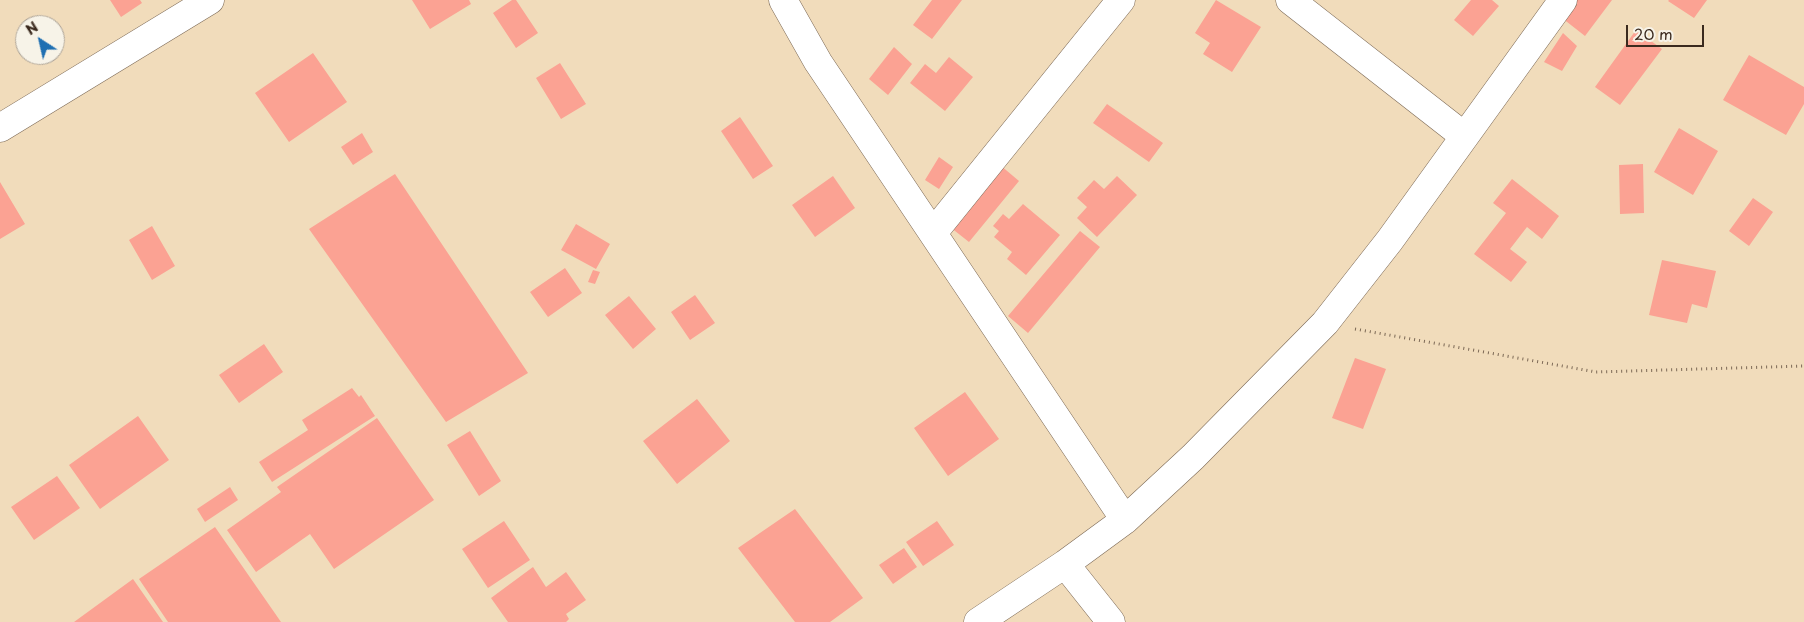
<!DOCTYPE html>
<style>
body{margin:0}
#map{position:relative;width:1804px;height:622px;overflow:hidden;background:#f1dcbb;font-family:"Playpen Sans",sans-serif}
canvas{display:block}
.north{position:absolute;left:15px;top:15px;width:50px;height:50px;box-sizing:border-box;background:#f7f3e8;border:1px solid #aca397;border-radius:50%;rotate:325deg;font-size:14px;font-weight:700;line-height:20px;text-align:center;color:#3b2a1e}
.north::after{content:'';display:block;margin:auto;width:18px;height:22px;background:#1f6fb2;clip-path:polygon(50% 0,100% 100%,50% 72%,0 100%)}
.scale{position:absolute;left:1626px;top:25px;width:78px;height:22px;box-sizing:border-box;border:2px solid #3b2a1e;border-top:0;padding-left:6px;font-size:15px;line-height:18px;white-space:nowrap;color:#3b2a1e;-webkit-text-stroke:4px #f7f3e8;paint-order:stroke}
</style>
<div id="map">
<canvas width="1804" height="622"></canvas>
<div class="north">N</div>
<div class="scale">20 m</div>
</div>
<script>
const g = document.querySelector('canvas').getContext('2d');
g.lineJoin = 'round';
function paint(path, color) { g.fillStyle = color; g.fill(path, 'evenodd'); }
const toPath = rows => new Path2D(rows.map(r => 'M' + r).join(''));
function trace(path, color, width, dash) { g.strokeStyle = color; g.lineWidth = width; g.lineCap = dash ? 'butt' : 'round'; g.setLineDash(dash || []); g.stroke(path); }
const building = toPath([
 [110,0,140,0,142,3,121,17],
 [412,0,469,0,471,4,430,29],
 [512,0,516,0,538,33,516,48,493,13],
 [932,0,962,0,932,39,913,25],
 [1216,0,1261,27,1232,72,1203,54,1210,43,1195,33],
 [1471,0,1492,0,1499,6,1473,36,1454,20],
 [1576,0,1612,0,1585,36,1562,18],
 [1669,0,1707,0,1694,18,1668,1],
 [1636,30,1662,49,1620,105,1595,87],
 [1563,33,1577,46,1562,71,1544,62],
 [894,47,912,64,888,95,869,79],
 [313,53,347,102,289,142,255,93],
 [1749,55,1804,87,1804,104,1786,135,1723,100],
 [949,57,973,77,945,111,910,83,925,64,936,73],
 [560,63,586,104,561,119,536,78],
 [1107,104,1163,143,1149,162,1093,123],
 [740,117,773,166,753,179,721,131],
 [1679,128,1718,151,1693,195,1654,172],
 [362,133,373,152,353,165,341,147],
 [939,157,953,167,939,189,925,180],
 [1643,164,1644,213,1620,214,1619,165],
 [1000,165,1019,181,969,242,950,227],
 [395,174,528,373,446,422,309,229],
 [833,176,855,208,815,237,792,205],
 [1117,176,1137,195,1097,237,1077,218,1087,207,1077,198,1094,180,1104,189],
 [1512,179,1559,216,1542,239,1527,227,1510,249,1527,262,1511,282,1474,254,1506,213,1493,203],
 [0,182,25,224,0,239],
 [1753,198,1773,212,1749,246,1729,231],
 [1023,204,1060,235,1026,275,1007,259,1012,252,994,237,999,231,993,226,1003,214,1009,219],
 [576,224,610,244,596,269,561,250],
 [152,226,175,266,152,280,129,240],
 [1080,231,1100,247,1028,333,1008,316],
 [1662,260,1716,271,1707,308,1692,304,1687,323,1649,315],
 [565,268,582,293,548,317,530,292],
 [593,270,600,272,595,284,588,282],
 [695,295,715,323,690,340,671,312],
 [629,296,656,329,633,349,605,315],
 [264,344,283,372,239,403,219,375],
 [1355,358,1386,369,1363,429,1332,418],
 [352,388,359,397,361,395,375,416,272,482,259,462,308,430,302,420],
 [965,392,999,439,948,476,914,428],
 [697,399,730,441,677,484,643,441],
 [138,416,169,460,100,509,69,465],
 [377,418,434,500,334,569,310,534,256,572,227,530,281,492,277,487],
 [470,431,501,481,479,496,447,445],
 [57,476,80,508,34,540,11,507],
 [230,487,238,500,205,522,197,509],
 [795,509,863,598,830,622,795,622,738,548],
 [504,521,530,560,488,588,462,549],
 [937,521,954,545,923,566,906,542],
 [215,527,281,622,168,622,139,579],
 [904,548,917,567,893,584,879,565],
 [533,567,546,587,566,572,586,600,566,614,569,619,566,622,508,622,491,598],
 [133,579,163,622,74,622]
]);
const path = toPath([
 [1355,329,1596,372,1804,366]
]);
const minor = toPath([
 [783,0,818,62,1125,520],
 [1290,0,1464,136],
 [0,128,210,0],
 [933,233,1121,0],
 [1065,564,1111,622],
 [978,622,1065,564,1125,520,1193,457,1325,323,1390,240,1563,0]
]);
paint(building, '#fba293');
trace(minor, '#7b6855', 29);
trace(path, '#7b6855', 3, [1, 4]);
trace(minor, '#fff', 28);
</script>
